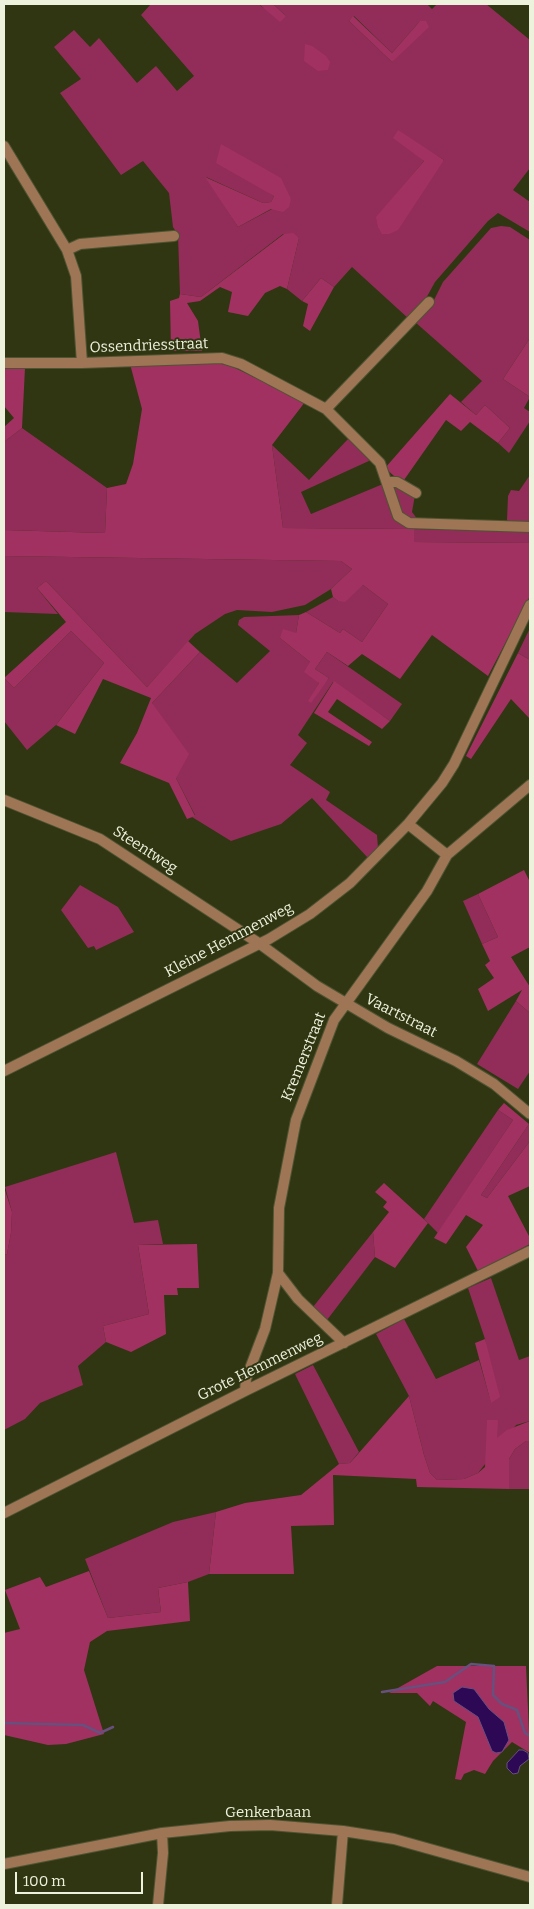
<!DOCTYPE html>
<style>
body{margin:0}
#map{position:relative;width:534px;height:1909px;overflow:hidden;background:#303612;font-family:Bitter,serif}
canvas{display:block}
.frame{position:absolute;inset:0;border:5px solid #edf2dd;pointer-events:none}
.scale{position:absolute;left:15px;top:1872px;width:128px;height:22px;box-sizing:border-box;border:2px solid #edf2dd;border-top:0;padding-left:6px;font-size:15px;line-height:18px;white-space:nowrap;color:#edf2dd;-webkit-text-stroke:4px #303612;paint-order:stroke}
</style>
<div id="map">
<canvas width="534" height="1909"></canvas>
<div class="frame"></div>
<div class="scale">100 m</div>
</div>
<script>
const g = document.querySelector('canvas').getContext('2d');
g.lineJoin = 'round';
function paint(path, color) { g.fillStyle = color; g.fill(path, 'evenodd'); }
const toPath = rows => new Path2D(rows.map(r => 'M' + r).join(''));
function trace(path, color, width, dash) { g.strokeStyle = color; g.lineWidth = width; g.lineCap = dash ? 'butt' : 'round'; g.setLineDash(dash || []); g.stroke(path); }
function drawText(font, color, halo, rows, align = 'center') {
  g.font = font + ' Bitter,serif'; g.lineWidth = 4; g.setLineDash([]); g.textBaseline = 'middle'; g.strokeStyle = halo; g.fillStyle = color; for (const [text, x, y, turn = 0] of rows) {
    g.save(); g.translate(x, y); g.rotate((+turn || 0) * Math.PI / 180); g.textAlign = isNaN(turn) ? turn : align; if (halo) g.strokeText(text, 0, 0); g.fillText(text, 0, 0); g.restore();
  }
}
const green = toPath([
 [151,4,259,4,262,7,286,16,273,4,427,4,432,9,437,4,486,4,530,40,530,168,513,190,530,202,530,232,498,213,488,221,435,282,424,302,409,319,352,267,334,287,321,278,302,301,287,289,299,238,283,234,201,297,180,294,178,235,173,227,169,193,143,161,121,175,60,93,81,79,54,47,74,30,90,47,99,38,137,83,156,66,177,91,194,76,141,15],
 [354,16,392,53,420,21,392,62,349,21],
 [397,131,444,160,377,217,424,161],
 [206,177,263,203,271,202,274,196,263,188,291,199,238,227],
 [501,226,510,227,530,240,530,338,503,379,530,397,524,408,530,412,530,421,509,453,498,443,510,428,485,405,476,415,461,402,482,381,415,322,433,302,443,282,491,228],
 [22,428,107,488,105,533,4,530,4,442],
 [349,438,371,460,301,492,311,514,383,484,390,510,396,520,414,529,530,532,530,543,414,542,413,529,283,528,272,445,309,480],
 [530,475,530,523,509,523,507,520,508,496,511,490,519,491],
 [396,486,415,495,412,512,418,520,410,519,400,512,393,489],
 [4,556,341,561,352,569,331,589,305,605,272,612,237,610,225,614,195,634,147,687,46,581,37,588,58,614,4,612],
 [363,585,388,604,362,642,343,629,340,633,306,612,333,597,338,601],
 [299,615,296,633,280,638,310,662,319,683,309,701,329,678,315,669,327,652,402,704,390,721,333,682,298,735,307,743,290,765,330,792,326,800,377,835,378,848,368,858,312,798,281,824,231,841,192,817,195,815,176,778,152,703,200,652,237,683,270,651,238,625,239,620,244,617],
 [530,628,530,660,518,653],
 [71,631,104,663,56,725,27,750,4,721,4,678,14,688],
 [80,885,118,907,134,932,96,950,94,946,88,948,61,910],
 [478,894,498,937,482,944,463,901],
 [516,1001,530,1013,530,1071,518,1089,477,1064],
 [498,1110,513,1120,438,1233,424,1219],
 [529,1124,530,1141,487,1198,481,1195],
 [116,1152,134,1223,158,1220,163,1244,138,1245,149,1314,103,1326,106,1342,78,1366,83,1385,40,1403,25,1419,4,1430,4,1255,7,1254,11,1233,12,1212,5,1187],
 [373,1232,375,1257,327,1320,313,1307],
 [491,1278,519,1360,530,1356,530,1421,516,1425,478,1473,464,1479,437,1480,430,1473,424,1455,409,1396,376,1334,404,1319,436,1379,479,1360,491,1402,485,1339,468,1288],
 [313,1365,359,1452,350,1463,339,1464,295,1374],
 [526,1441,530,1441,530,1489,509,1489,509,1459,515,1449],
 [216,1512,209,1574,188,1582,158,1588,161,1612,108,1618,85,1559,173,1522]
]);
const forest = toPath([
 [259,4,273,4,286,16,280,22],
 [353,16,392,53,420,21,426,21,429,27,392,62,349,21],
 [305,44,312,46,326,56,330,62,328,70,318,71,304,61],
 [398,130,444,160,398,230,389,234,382,234,378,227,376,217,424,161,393,138],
 [221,144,281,178,291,199,289,207,283,212,271,209,238,227,205,177,263,203,271,202,274,196,216,163],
 [293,233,299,238,287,289,280,286,265,293,248,316,228,312,232,292,220,287,200,301,187,303,198,321,202,351,171,351,170,301,179,298,180,294,201,297,284,234],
 [321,278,334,287,310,331,303,326,308,304,302,301],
 [530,338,530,397,503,379],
 [206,362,229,365,305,402,272,445,283,528,414,529,414,542,530,543,530,596,488,676,432,635,400,679,362,654,348,666,327,652,315,669,329,678,311,703,308,701,319,683,304,672,310,662,280,638,283,629,296,633,299,615,306,612,340,633,343,629,362,642,388,604,363,585,345,602,338,601,333,597,331,589,352,569,341,561,4,556,4,530,105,533,107,488,126,484,133,464,142,409,130,364],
 [4,368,25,368,22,428,4,442,4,427,14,418,4,406],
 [450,394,476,415,485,405,510,428,498,443,470,422,461,431,446,420,404,480,394,476,385,468],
 [46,581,147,687,188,641,200,652,152,703,189,754,176,778,195,816,187,819,169,783,120,763,137,733,151,698,103,679,75,734,56,725,104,663,71,631,14,688,4,678,66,622,37,588],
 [518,653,530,660,530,719,511,699,471,759,466,756],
 [334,681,390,721,382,729,337,699,328,712,372,742,369,746,314,713],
 [524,870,530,882,530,947,511,957,530,987,530,1013,516,1001,522,990,488,1011,478,989,494,978,485,965,490,961,482,944,498,937,478,894],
 [504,1103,529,1124,481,1195,487,1198,530,1141,530,1186,508,1196,530,1238,530,1244,478,1271,466,1247,483,1225,466,1215,446,1244,434,1238,513,1120,498,1110],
 [384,1183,428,1223,395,1268,375,1257,373,1232,389,1212,383,1207,387,1202,375,1192],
 [4,1187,12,1212,11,1233,7,1254,4,1255],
 [197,1244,199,1288,177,1288,178,1295,164,1295,166,1334,131,1352,106,1342,103,1326,149,1314,138,1245],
 [485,1339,500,1397,491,1403,475,1343],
 [409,1396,424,1455,430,1473,437,1480,464,1479,478,1473,485,1467,487,1420,498,1420,497,1438,507,1430,530,1421,530,1441,526,1441,515,1449,509,1459,509,1489,417,1487,416,1479,333,1475,334,1525,291,1526,294,1574,209,1574,216,1512,245,1503,301,1495,339,1464,350,1463],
 [89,1571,108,1618,161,1612,158,1588,188,1582,190,1621,107,1631,90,1642,84,1670,104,1734,66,1744,48,1745,4,1735,4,1633,20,1629,5,1590,40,1577,46,1587],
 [437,1666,526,1666,530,1753,512,1742,493,1761,485,1774,474,1770,464,1774,461,1780,455,1779,466,1722,433,1701,430,1706,417,1693,389,1693]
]);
const water = toPath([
 [462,1687,474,1689,489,1709,504,1722,509,1740,502,1752,496,1753,492,1751,478,1717,454,1701,453,1693,462,1687],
 [519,1750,523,1750,528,1753,529,1759,520,1766,518,1773,513,1774,507,1768,507,1763,519,1750]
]);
const stream = toPath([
 [382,1692,445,1682,471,1664,494,1666,493,1695,502,1704,517,1710,525,1733,530,1736],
 [4,1723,83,1725,100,1733,113,1727]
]);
const minor = toPath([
 [4,146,67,250,76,276,82,363],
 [67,250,80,244,174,236],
 [4,363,82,363,222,358,241,364,326,409,380,463,398,516,409,523,530,527],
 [326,409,429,302],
 [387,482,397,482,416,493],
 [4,800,100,839,260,944,317,986,388,1028,456,1061,494,1084,530,1114],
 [408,824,447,855],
 [4,1071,269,939,310,914,350,883,408,824,442,783,454,764,530,605],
 [278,1273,298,1299,344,1343],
 [245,1391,246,1379,265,1329,278,1273,279,1208,296,1120,334,1020,427,891,447,855,530,785],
 [4,1513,245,1391,530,1251],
 [4,1864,162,1833,230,1826,270,1825,343,1831,394,1839,530,1877],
 [158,1905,163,1853,162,1833],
 [337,1905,343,1831]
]);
const streetNames = [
 ["Ossendriesstraat",149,346,-2],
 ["Steentweg",145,850,33],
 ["Kleine Hemmenweg",229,940,-28],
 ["Vaartstraat",401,1016,27],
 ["Kremerstraat",304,1057,-68],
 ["Grote Hemmenweg",260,1367,-26],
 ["Genkerbaan",268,1813]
];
paint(green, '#912d58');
paint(forest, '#a13161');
paint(water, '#2d0955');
trace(water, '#674f7e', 1);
trace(stream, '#674f7e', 2.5);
trace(minor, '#4e5432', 12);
trace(minor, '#9e7555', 10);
drawText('15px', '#edf2dd', '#303612', streetNames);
</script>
